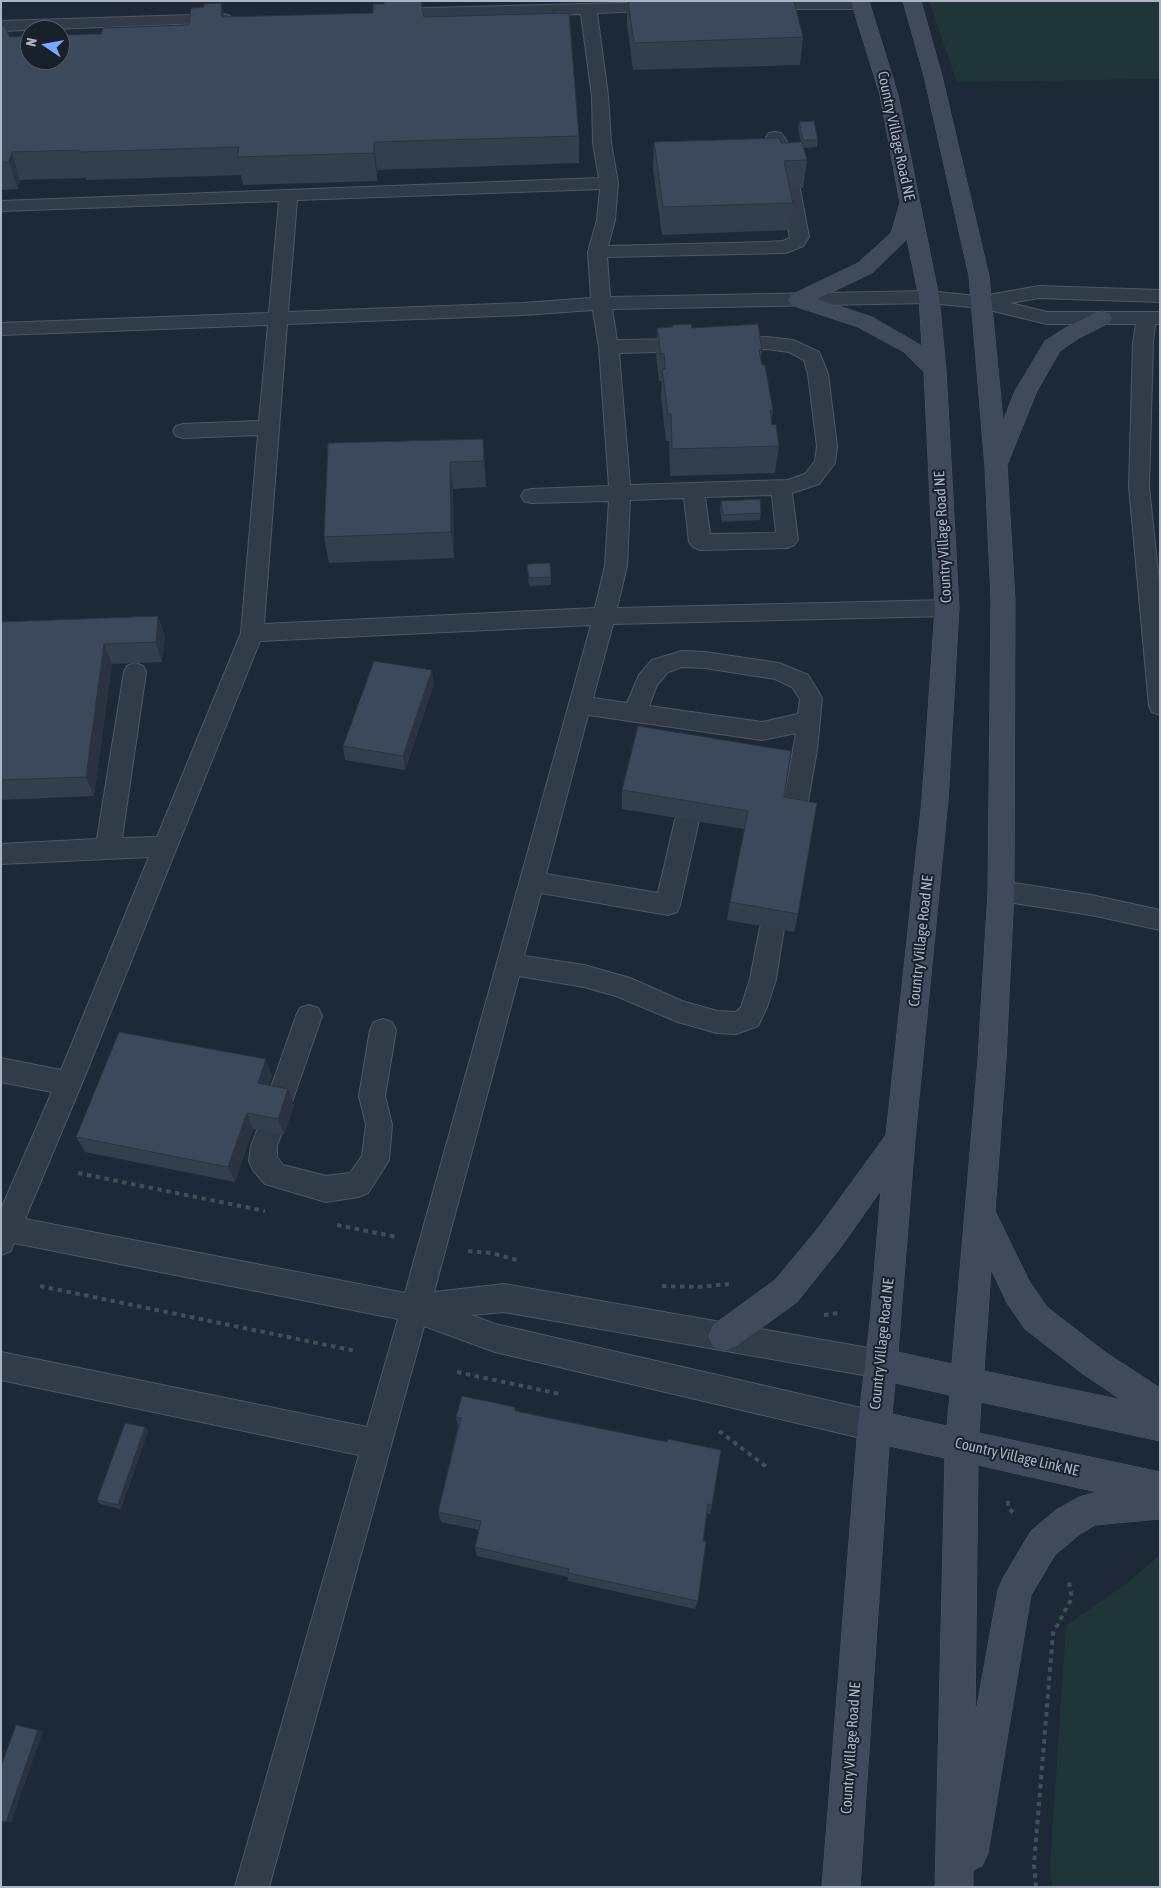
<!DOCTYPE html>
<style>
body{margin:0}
#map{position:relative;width:1161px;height:1888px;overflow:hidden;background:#1e2937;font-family:"Asap Condensed",sans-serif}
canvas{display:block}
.frame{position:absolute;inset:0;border:2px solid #acb5c5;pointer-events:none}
.north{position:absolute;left:20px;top:20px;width:50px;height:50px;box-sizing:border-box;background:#18202c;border:1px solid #535c69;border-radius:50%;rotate:282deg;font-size:14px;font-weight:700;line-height:20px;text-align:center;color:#acb5c5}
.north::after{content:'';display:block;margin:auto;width:18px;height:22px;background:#79aafd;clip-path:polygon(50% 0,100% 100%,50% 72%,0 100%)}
</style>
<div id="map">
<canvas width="1161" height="1888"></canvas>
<div class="frame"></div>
<div class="north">N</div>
</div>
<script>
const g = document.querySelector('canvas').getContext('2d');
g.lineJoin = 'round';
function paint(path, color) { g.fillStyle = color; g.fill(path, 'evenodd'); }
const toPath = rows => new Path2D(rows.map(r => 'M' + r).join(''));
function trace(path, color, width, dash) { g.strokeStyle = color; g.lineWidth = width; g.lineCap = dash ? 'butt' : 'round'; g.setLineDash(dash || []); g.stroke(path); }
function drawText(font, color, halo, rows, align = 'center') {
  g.font = font + ' "Asap Condensed",sans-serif'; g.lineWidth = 4; g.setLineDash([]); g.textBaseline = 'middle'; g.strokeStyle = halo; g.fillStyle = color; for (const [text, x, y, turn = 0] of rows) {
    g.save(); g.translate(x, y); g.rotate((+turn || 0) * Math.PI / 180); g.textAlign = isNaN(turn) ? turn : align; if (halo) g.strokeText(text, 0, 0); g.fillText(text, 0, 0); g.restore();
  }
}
const green = toPath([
 [929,1,1160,1,1160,79,957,82],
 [1160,1555,1160,1887,1052,1887,1050,1866,1066,1626,1127,1583]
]);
const path = toPath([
 [78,1173,265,1211],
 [337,1225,397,1237],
 [468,1251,491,1253,521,1261],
 [40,1286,356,1351],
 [662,1286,698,1287,729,1284],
 [824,1315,839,1313],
 [457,1372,560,1394],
 [719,1431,768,1468],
 [1008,1501,1008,1507,1015,1515],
 [1036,1887,1034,1865,1053,1633,1072,1598,1068,1578]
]);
const lane = toPath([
 [761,1,867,1,869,4,867,7,861,9,755,9,753,6,755,3,761,1],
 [661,2,667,4,669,7,667,10,597,13,608,96,611,143,618,183,615,220,608,246,767,242,783,241,790,238,776,158,772,146,766,137,769,133,775,132,781,133,790,146,794,158,809,237,803,246,786,253,607,257,610,297,929,291,986,297,994,294,1039,286,1160,290,1160,302,1039,298,1010,303,1047,312,1160,312,1160,324,1155,324,1153,343,1149,487,1160,591,1160,715,1152,712,1149,706,1129,487,1133,343,1136,324,1047,324,981,308,929,303,612,309,617,340,690,339,697,341,700,345,697,349,690,351,619,353,630,485,788,480,805,474,815,461,817,446,808,374,804,360,789,352,767,349,728,350,721,348,718,344,721,340,728,338,767,337,793,340,819,352,828,374,837,446,835,463,819,484,792,493,798,540,794,545,787,548,700,550,693,547,689,542,684,498,630,500,627,566,617,608,947,600,955,602,958,608,955,614,947,616,613,624,593,698,627,703,639,675,652,660,682,651,705,652,779,663,808,675,822,698,817,750,805,818,801,825,793,828,785,825,781,818,796,733,762,740,588,715,546,874,658,893,675,820,679,813,687,810,695,813,699,820,680,905,677,912,668,915,541,893,524,956,584,965,630,978,682,1001,717,1011,736,1012,741,1007,750,979,760,928,763,921,772,918,781,921,784,928,776,979,767,1007,758,1026,736,1034,717,1033,678,1022,616,996,584,987,519,976,434,1292,504,1284,880,1350,890,1354,895,1364,890,1374,880,1378,504,1312,471,1315,495,1324,874,1411,884,1416,889,1426,884,1436,874,1441,495,1352,424,1326,269,1887,235,1887,359,1455,1,1380,1,1352,367,1427,398,1319,14,1243,11,1251,1,1255,1,1209,52,1092,1,1082,1,1058,61,1070,149,857,1,864,1,844,97,839,124,672,127,666,135,663,143,666,146,672,122,838,157,837,241,633,258,435,183,438,176,436,173,431,176,426,183,424,259,421,268,325,1,335,1,323,269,313,279,201,1,211,1,201,599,178,593,143,592,96,581,14,389,19,383,17,381,14,383,11,389,9,661,2],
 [600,189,597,220,588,252,591,298,523,303,288,312,297,200,600,189],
 [593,310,599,347,609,486,531,489,524,491,521,496,524,501,531,503,609,501,605,566,595,608,264,624,287,324,523,315,593,310],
 [772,495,776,533,710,534,705,497,772,495],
 [591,625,405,1293,25,1219,82,1083,260,641,591,625],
 [682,667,705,668,775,679,792,687,800,699,798,714,762,722,649,706,657,685,668,672,682,667],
 [224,14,230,16,232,19,230,22,1,31,1,21,224,14],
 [1001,881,1091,895,1160,910,1160,930,1091,915,1001,901,992,898,989,891,992,884,1001,881],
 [309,1005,318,1008,322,1016,292,1102,288,1110,279,1114,270,1110,266,1102,296,1016,300,1008,309,1005],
 [383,1019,392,1022,396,1030,385,1096,392,1125,389,1160,368,1193,358,1197,326,1202,265,1184,253,1170,249,1161,251,1146,260,1123,269,1120,278,1123,282,1132,277,1146,277,1157,283,1165,326,1176,350,1173,362,1156,366,1125,359,1096,370,1030,374,1022,383,1019]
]);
const secondary = toPath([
 [851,1,869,1,898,95,939,297,946,370,959,608,948,800,915,1139,898,1352,952,1364,978,1059,988,891,991,600,985,467,969,276,924,76,903,1,921,1,942,76,989,276,1003,421,1015,391,1045,341,1065,328,1095,313,1102,311,1109,313,1112,318,1109,323,1079,338,1060,351,1037,391,1007,465,1015,600,1014,891,1006,1059,995,1211,1029,1281,1047,1307,1105,1352,1160,1388,1160,1441,981,1402,979,1433,1160,1472,1160,1519,1095,1525,1080,1534,1055,1555,1031,1595,988,1853,982,1866,973,1870,973,1887,935,1887,945,1458,889,1446,860,1887,822,1887,858,1426,870,1322,881,1190,841,1247,797,1302,735,1347,724,1351,713,1347,708,1336,713,1325,775,1280,819,1227,886,1135,922,800,935,608,924,372,904,352,858,327,791,305,788,300,791,295,858,263,891,233,900,203,880,95,851,1],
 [907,239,919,297,922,346,872,317,817,299,872,273,907,239],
 [991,1269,1007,1303,1025,1329,1083,1374,1122,1400,984,1371,991,1269],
 [895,1383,950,1395,947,1426,892,1414,895,1383],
 [978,1465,1097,1492,1079,1497,1056,1510,1031,1531,1003,1578,998,1590,975,1717,978,1465]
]);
const wall = toPath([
 [627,1,794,1,803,37,800,65,633,70,627,25],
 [221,3,224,17,424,17,579,136,579,163,377,170,377,181,243,185,241,175,86,180,86,178,20,180,18,189,1,190,1,25,10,37,101,34,189,25,204,7],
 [799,122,818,140,817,147,804,148,807,160,803,188,790,188,793,203,789,230,662,235,653,169,654,142,801,142,798,129],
 [672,325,692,328,762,350,761,360,773,410,771,421,772,425,779,446,775,473,670,476,669,441,666,441,661,396,662,381,659,381,656,355,657,328,672,327],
 [483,439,486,487,453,489,454,558,329,563,324,537],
 [721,501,761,513,760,520,722,522,720,509],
 [527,564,551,577,551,585,529,586],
 [158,616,165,637,162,662,112,664,94,796,1,800,1,622],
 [434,684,405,770,345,760,343,746],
 [622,790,784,797,798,914,794,932,727,920,730,902,744,829,622,809],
 [266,1059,272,1076,269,1086,294,1105,284,1135,253,1129,235,1182,85,1152,76,1137],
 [516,1411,712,1505,710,1514,707,1514,703,1541,698,1601,695,1609,568,1581,568,1577,477,1556,475,1547,479,1530,441,1522,438,1512,458,1426,456,1417],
 [145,1427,148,1431,121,1509,100,1504,97,1500]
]);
const shadedWall = toPath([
 [221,3,226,31,222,17],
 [374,142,377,170,377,181,374,153],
 [12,152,20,180,18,189,9,162],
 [483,439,485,466,486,487,484,461],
 [450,462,453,489,454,558,451,532],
 [158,616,165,637,162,662,156,642],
 [104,644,112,664,94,796,86,777],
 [432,670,434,684,405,770,403,756],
 [266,1059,272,1076,264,1099,258,1083],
 [288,1089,294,1105,284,1135,278,1119],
 [247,1113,253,1129,235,1182,228,1167],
 [145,1427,148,1431,121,1509,118,1505],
 [38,1730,43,1732,11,1823,6,1822]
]);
const building = toPath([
 [384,1,421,1,424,17,569,13,579,136,374,142,374,153,237,157,239,147,79,152,79,150,12,152,9,162,1,162,1,25,4,25,10,37,30,36,30,60,60,60,60,35,101,34,103,28,189,25,191,8,204,7,204,4,221,3,222,17,373,13,373,4,384,4,384,1],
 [628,1,794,1,803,37,634,43,628,1],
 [553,11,568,11,568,13,554,13,553,11],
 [814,121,818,140,803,140,799,122,814,121],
 [779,138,781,143,802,142,807,160,784,161,793,203,663,207,654,142,779,138],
 [691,324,692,328,758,324,762,350,759,350,762,365,765,365,773,410,770,410,772,425,776,424,779,446,672,449,671,414,668,414,662,369,665,369,664,353,661,354,657,328,673,327,672,325,691,324],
 [483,439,484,461,450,462,451,532,324,537,328,443,483,439],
 [760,499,761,513,723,515,721,501,760,499],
 [550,563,551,577,529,578,527,564,550,563],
 [158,616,156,642,104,644,86,777,1,780,1,622,158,616],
 [374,661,432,670,403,756,343,746,374,661],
 [638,726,791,751,784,797,817,803,798,914,730,902,748,811,622,790,638,726],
 [119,1032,266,1059,258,1083,288,1089,278,1119,247,1113,228,1167,76,1137,119,1032],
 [462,1396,515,1407,515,1411,667,1442,668,1439,721,1450,712,1505,708,1504,703,1541,706,1542,698,1601,568,1573,569,1569,475,1547,481,1521,438,1512,461,1418,456,1417,462,1396],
 [125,1423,145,1427,118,1505,97,1500,125,1423],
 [16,1725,38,1730,6,1822,1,1821,1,1766,16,1725]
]);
const streetNames = [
 ["Country Village Road NE",896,136,78],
 ["Country Village Road NE",943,537,-93],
 ["Country Village Road NE",921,941,-84],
 ["Country Village Road NE",882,1344,-84],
 ["Country Village Link NE",1017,1457,13],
 ["Country Village Road NE",851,1748,-86]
];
paint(green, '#203538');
trace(lane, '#4f5866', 2);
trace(secondary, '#4f5866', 1);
trace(path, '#3e5256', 4, [4.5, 4.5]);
paint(lane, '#323b48');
paint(secondary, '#404a5b');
paint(wall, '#343f4d');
paint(shadedWall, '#2a333f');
paint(building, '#3c495a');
trace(building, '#2a333f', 1);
drawText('15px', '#acb5c5', '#18202c', streetNames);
</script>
